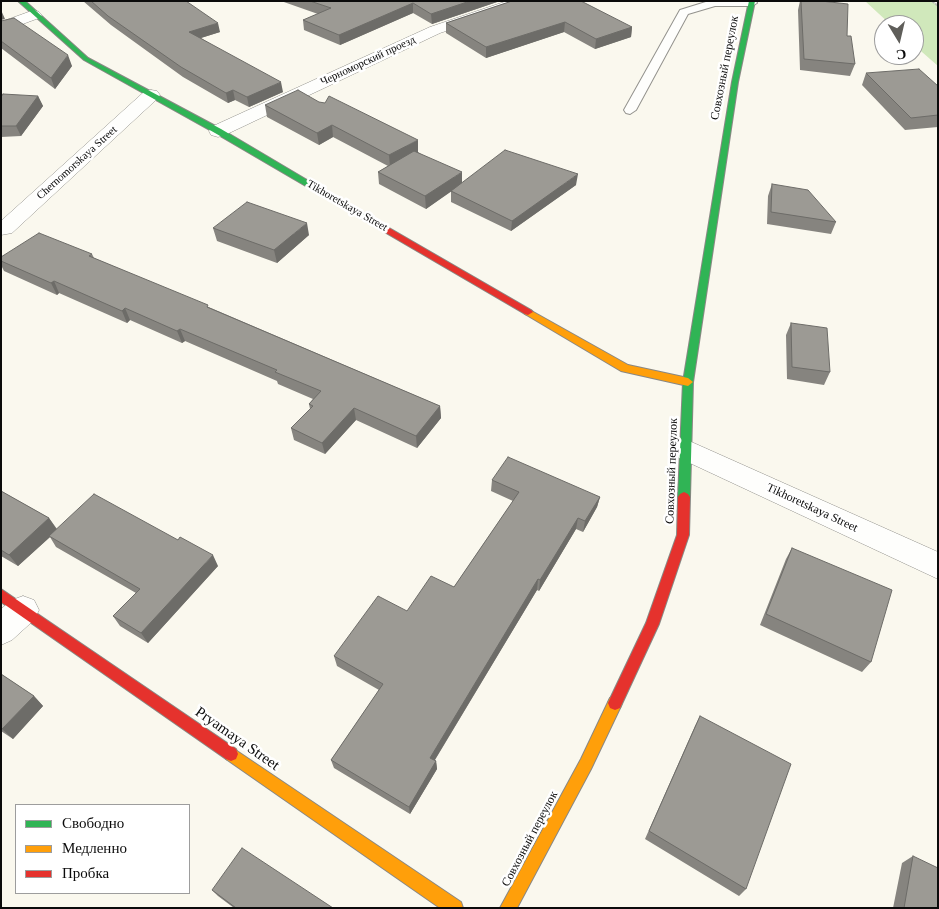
<!DOCTYPE html>
<meta charset="utf-8">
<style>
body{margin:0}
#map{position:relative;width:939px;height:909px;overflow:hidden;background:#faf8ee;font-family:Georgia,serif}
canvas{display:block}
.frame{position:absolute;inset:0;border:2px solid #0b0b0b;pointer-events:none}
.legend{position:absolute;left:15px;top:804px;width:175px;height:90px;box-sizing:border-box;background:#fff;border:1px solid #9d9d9d;margin:0;padding:6px 9px;list-style:none;font-size:15px;color:#0b0b0b}
.legend li{display:flex;align-items:center;gap:10px;height:25px}
.legend b{width:25px;border:1px solid #9d9d9d}
.north{position:absolute;left:874px;top:15px;width:50px;height:50px;box-sizing:border-box;background:#fff;border:1px solid #9d9d9d;border-radius:50%;rotate:171deg;font-size:14px;font-weight:700;line-height:20px;text-align:center;color:#0b0b0b}
.north::after{content:'';display:block;margin:auto;width:18px;height:22px;background:#5f5e5a;clip-path:polygon(50% 0,100% 100%,50% 72%,0 100%)}
</style>
<div id="map">
<canvas width="939" height="909"></canvas>
<div class="frame"></div>
<ul class="legend">
<li><b style="height:6px;background:#30b455"></b>Свободно</li>
<li><b style="height:6px;background:#ff9f0a"></b>Медленно</li>
<li><b style="height:6px;background:#e5322d"></b>Пробка</li>
</ul>
<div class="north">С</div>
</div>
<script>
const g = document.querySelector('canvas').getContext('2d');
g.lineJoin = 'round';
function paint(path, color) { g.fillStyle = color; g.fill(path, 'evenodd'); }
const toPath = rows => new Path2D(rows.map(r => 'M' + r).join(''));
function trace(path, color, width, dash) { g.strokeStyle = color; g.lineWidth = width; g.lineCap = dash ? 'butt' : 'round'; g.setLineDash(dash || []); g.stroke(path); }
function drawText(font, color, halo, rows, align = 'center') {
  g.font = font + ' Georgia,serif'; g.lineWidth = 5; g.setLineDash([]); g.textBaseline = 'middle'; g.strokeStyle = halo; g.fillStyle = color; for (const [text, x, y, turn = 0] of rows) {
    g.save(); g.translate(x, y); g.rotate((+turn || 0) * Math.PI / 180); g.textAlign = isNaN(turn) ? turn : align; if (halo) g.strokeText(text, 0, 0); g.fillText(text, 0, 0); g.restore();
  }
}
const forest = toPath([
 [865,1,932,1,938,6,938,66,914,45,914,25,891,25]
]);
const path = toPath([
 [932,1,938,6]
]);
const lane = toPath([
 [709,1,756,1,757,3,752,6,715,6,688,14,636,110,630,114,626,113,624,110,680,10,709,1]
]);
const street = toPath([
 [507,1,530,1,528,4,440,33,225,135,218,137,211,135,209,131,211,127,430,27,507,1],
 [34,10,39,12,42,15,39,18,1,32,1,22,34,10],
 [151,90,157,91,160,95,157,99,12,233,1,235,1,221,145,91,151,90],
 [687,440,938,552,938,579,677,457,673,450,677,443,687,440],
 [23,596,34,600,39,610,34,620,12,640,1,645,1,609,12,600,23,596]
]);
const fast = toPath([
 [18,1,25,1,88,58,221,129,388,228,387,230,381,230,215,133,84,60,18,1],
 [749,1,755,1,738,82,693,382,690,497,688,500,684,502,680,500,678,497,683,382,732,82,749,1]
]);
const slow = toPath([
 [528,309,628,365,688,378,693,382,688,386,621,371,525,314,523,312,528,309],
 [615,696,620,698,622,703,620,708,591,769,517,908,500,908,581,759,610,698,615,696],
 [231,747,461,902,463,908,440,908,226,759,224,754,226,749,231,747]
]);
const jam = toPath([
 [384,225,531,310,533,312,528,315,525,314,381,230,380,228,384,225],
 [684,492,688,494,690,497,689,535,659,624,620,708,615,710,610,708,608,703,646,623,677,535,678,497,680,494,684,492],
 [1,589,236,749,238,754,236,759,231,761,226,759,1,602,1,589]
]);
const wall = toPath([
 [83,1,186,1,220,32,201,38,283,92,249,107,235,100,228,103,183,77,111,25],
 [281,1,500,1,432,24,413,13,340,45,304,30,303,20,318,14],
 [512,1,632,27,631,37,595,49,564,32,486,58,446,33,446,23],
 [800,1,821,1,847,36,855,64,850,76,800,70,798,10],
 [1,21,72,66,55,89,1,48],
 [866,73,938,86,938,127,905,130,862,85],
 [38,96,43,106,21,136,1,137,1,97],
 [319,102,418,152,462,183,576,185,511,231,451,202,451,191,426,209,379,184,378,172,388,166,333,137,319,145,267,117,265,105],
 [772,184,836,222,831,234,767,224,768,196],
 [213,228,309,235,277,263,217,241],
 [92,254,94,258,440,406,441,418,417,448,356,420,325,454,294,440,291,428,310,409,309,404,313,399,278,384,277,381,185,341,182,343,130,320,127,323,59,293,57,295,4,271,1,265,1,257],
 [791,323,830,372,824,385,787,379,786,335],
 [492,480,600,497,597,507,583,532,576,529,539,591,537,590,435,760,436,761,437,769,410,814,334,768,331,760,379,690,337,666,334,656,454,587,513,501,491,491],
 [1,491,49,518,57,529,218,566,148,643,120,626,113,616,136,593,56,547,50,537,18,566,1,556],
 [792,548,871,662,862,672,760,625,786,559],
 [1,674,34,696,43,706,13,739,1,731],
 [700,716,746,889,739,896,645,839,695,726],
 [913,856,938,908,893,908,902,863],
 [212,890,333,908,234,908,218,896]
]);
const shadedWall = toPath([
 [470,1,500,1,432,24,431,14],
 [413,3,413,13,340,45,339,35],
 [1,10,5,19,1,20],
 [565,22,564,32,486,58,486,47],
 [218,23,220,32,191,41,189,32],
 [632,27,631,37,595,49,596,39],
 [68,55,72,66,55,89,51,78],
 [281,82,283,92,249,107,247,97],
 [233,90,235,100,228,103,226,93],
 [38,96,43,106,21,136,16,126],
 [332,125,333,137,319,145,317,133],
 [418,140,418,152,390,167,389,155],
 [462,172,462,184,426,209,425,196],
 [578,174,576,185,511,231,512,221],
 [307,223,309,235,277,263,274,250],
 [54,281,59,293,57,295,51,283],
 [125,308,130,320,127,323,122,311],
 [180,329,185,341,182,343,177,331],
 [440,406,441,418,417,448,416,436],
 [354,408,356,420,325,454,322,443],
 [600,497,597,507,583,532,585,521],
 [49,518,57,530,49,536,50,537,18,566,9,555],
 [578,518,576,529,539,591,540,580],
 [213,555,218,566,148,643,141,633],
 [538,579,537,590,431,766,430,758],
 [34,696,43,706,13,739,2,729],
 [436,761,437,769,410,814,409,807]
]);
const building = toPath([
 [91,1,186,1,218,23,189,32,281,82,247,97,233,90,226,93,181,67,108,16,91,1],
 [310,1,470,1,431,14,413,3,339,35,303,20,331,8,310,1],
 [512,1,581,1,632,27,596,39,565,22,486,47,446,23,512,1],
 [801,1,821,1,848,4,847,36,851,36,855,64,804,59,801,1],
 [14,18,68,55,51,78,1,41,1,21,14,18],
 [919,69,938,86,938,115,911,118,866,73,919,69],
 [298,90,319,102,325,103,329,96,418,140,389,155,332,125,317,133,265,105,298,90],
 [3,94,38,96,16,126,1,126,1,97,3,94],
 [505,150,578,174,512,221,451,191,505,150],
 [414,151,462,172,425,196,378,172,414,151],
 [772,184,808,190,836,222,771,212,772,184],
 [247,202,307,223,274,250,213,228,247,202],
 [39,233,92,254,89,256,208,305,207,307,440,406,416,436,354,408,322,443,291,428,313,406,309,404,321,391,275,372,277,370,180,329,177,331,125,308,122,311,54,281,51,283,1,261,1,257,39,233],
 [791,323,827,328,830,372,792,367,791,323],
 [508,457,600,497,585,521,578,518,540,580,538,579,430,758,436,761,409,807,331,760,383,684,334,656,378,596,407,611,431,576,454,587,519,492,492,480,508,457],
 [1,491,49,518,9,555,1,550,1,491],
 [94,494,178,540,180,537,213,555,141,633,113,616,140,589,49,536,94,494],
 [792,548,892,590,871,662,766,614,792,548],
 [1,674,34,696,2,729,1,729,1,674],
 [700,716,791,764,746,889,649,831,700,716],
 [242,848,333,908,236,908,212,890,242,848],
 [913,856,938,868,938,908,904,908,913,856]
]);
const farStreetnames = [
 ["Черноморский проезд",368,61,-25],
 ["Chernomorskaya Street",77,163,-42],
 ["Tikhoretskaya Street",347,206,30]
];
const streetNames = [
 ["Совхозный переулок",725,68,-79],
 ["Совхозный переулок",672,471,-88],
 ["Tikhoretskaya Street",812,508,25],
 ["Совхозный переулок",530,839,-62]
];
const nearStreetnames = [
 ["Pryamaya Street",237,739,35]
];
paint(forest, '#d0e8bb');
trace(lane, '#93928d', 2);
trace(street, '#93928d', 1);
trace(fast, '#898884', 2);
trace(slow, '#898884', 2);
trace(jam, '#898884', 2);
trace(path, '#b7b7b5', 2, [3, 1]);
paint(lane, '#fefefc');
paint(street, '#fefefc');
paint(fast, '#30b455');
paint(slow, '#ff9f0a');
paint(jam, '#e5322d');
paint(wall, '#86847f');
paint(shadedWall, '#6d6c68');
paint(building, '#9c9a94');
trace(building, '#6d6c68', 1);
drawText('11px', '#0b0b0b', '#fff', farStreetnames);
drawText('12px', '#0b0b0b', '#fff', streetNames);
drawText('15px', '#0b0b0b', '#fff', nearStreetnames);
</script>
